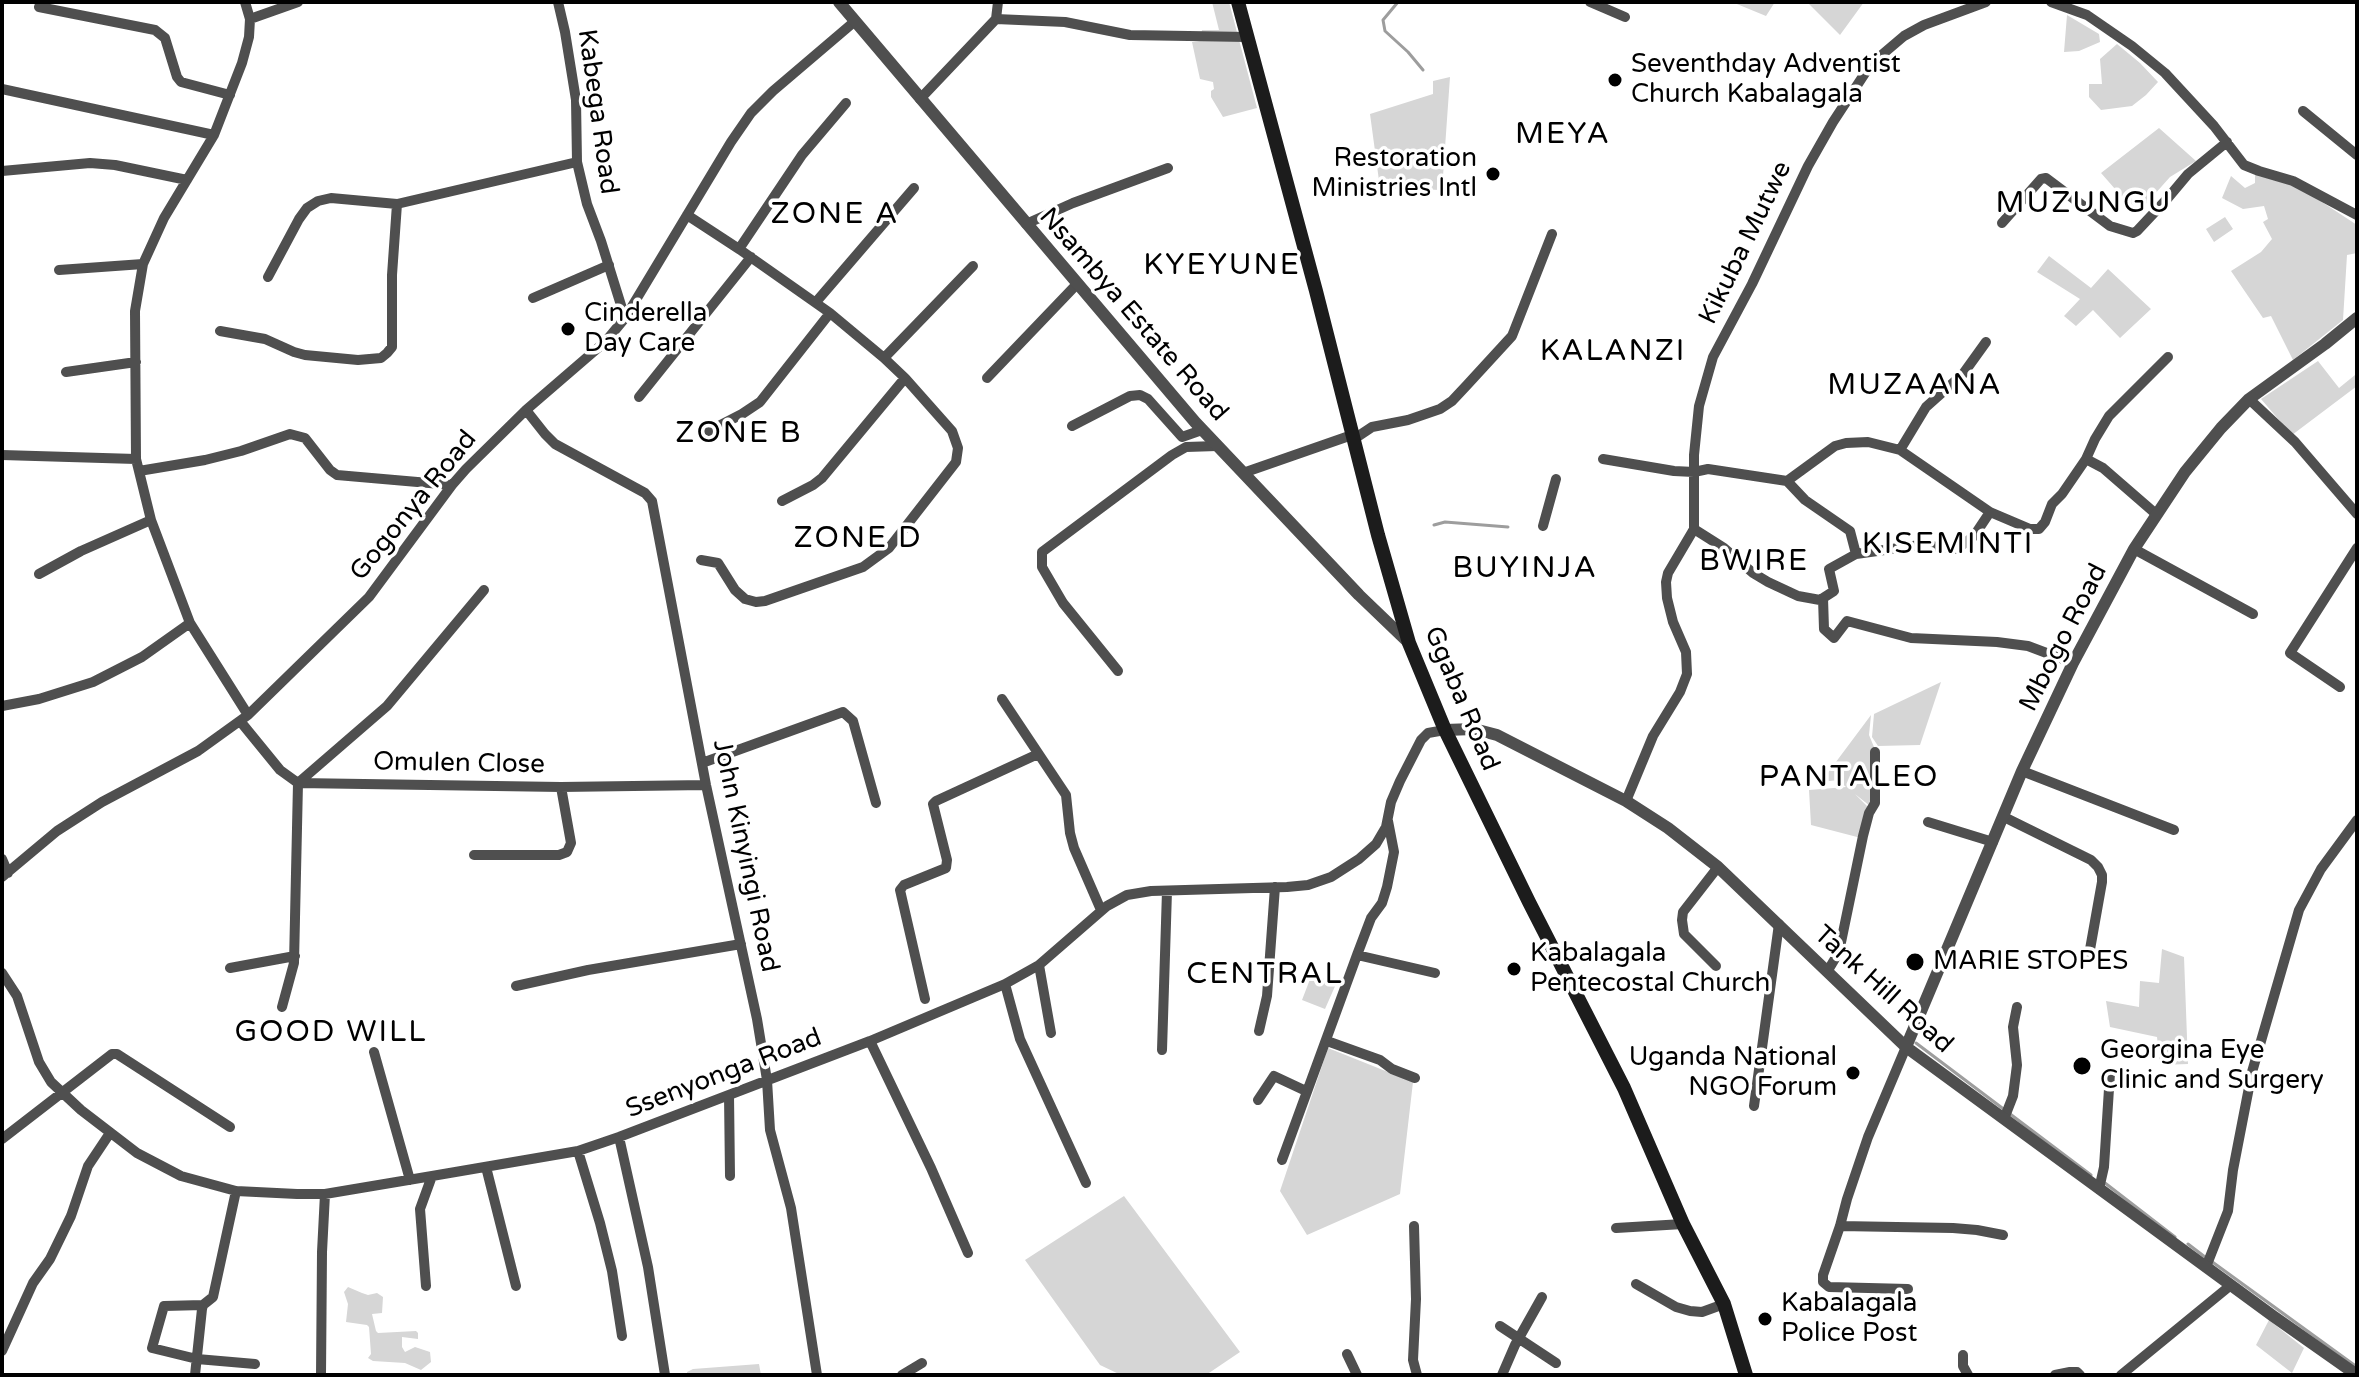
<!DOCTYPE html>
<style>
body{margin:0}
#map{position:relative;width:2359px;height:1377px;overflow:hidden;background:#fff;font-family:"Varela Round",sans-serif}
canvas{display:block}
.frame{position:absolute;inset:0;border:4px solid #000;pointer-events:none}
</style>
<div id="map">
<canvas width="2359" height="1377"></canvas>
<div class="frame"></div>
</div>
<script>
const g = document.querySelector('canvas').getContext('2d');
g.lineJoin = 'round';
function paint(path, color) { g.fillStyle = color; g.fill(path, 'evenodd'); }
const toPath = rows => new Path2D(rows.map(r => 'M' + r).join(''));
function trace(path, color, width, dash) { g.strokeStyle = color; g.lineWidth = width; g.lineCap = dash ? 'butt' : 'round'; g.setLineDash(dash || []); g.stroke(path); }
function drawText(font, color, halo, rows, align = 'center') {
  g.font = font + ' "Varela Round",sans-serif'; g.lineWidth = 7; g.setLineDash([]); g.textBaseline = 'middle'; g.strokeStyle = halo; g.fillStyle = color; for (const [text, x, y, turn = 0] of rows) {
    g.save(); g.translate(x, y); g.rotate((+turn || 0) * Math.PI / 180); g.textAlign = isNaN(turn) ? turn : align; if (halo) g.strokeText(text, 0, 0); g.fillText(text, 0, 0); g.restore();
  }
}
const green = toPath([
 [1212,2,1229,2,1257,108,1223,117,1211,97,1211,91,1214,89,1213,82,1200,79,1192,42,1200,41,1202,30,1219,30],
 [1732,2,1775,2,1766,16],
 [1807,2,1864,2,1840,35],
 [2067,15,2099,34,2100,42,2079,51,2064,52],
 [2117,44,2140,63,2158,82,2146,95,2132,106,2101,110,2089,97,2089,84,2102,84,2100,59],
 [1450,77,1442,190,1380,188,1370,114,1433,94,1433,81],
 [2159,128,2196,161,2170,177,2137,214,2101,173],
 [2255,173,2293,183,2357,225,2357,253,2347,255,2343,320,2293,360,2271,316,2263,318,2231,271,2261,252,2272,239,2263,222,2268,219,2264,206,2243,209,2222,198,2231,176,2245,188,2255,183],
 [2225,217,2233,229,2214,242,2206,229],
 [2049,256,2091,288,2108,269,2151,309,2120,338,2093,310,2076,326,2064,316,2080,299,2037,272],
 [2318,361,2339,388,2355,375,2357,378,2357,386,2292,435,2261,399],
 [1941,682,1920,745,1878,746,1872,737,1874,714],
 [1871,715,1869,735,1874,747,1875,802,1870,806,1855,794,1868,807,1861,838,1811,825,1809,790,1846,787,1838,780,1821,782],
 [2162,949,2184,957,2188,1064,2160,1065,2157,1037,2110,1027,2106,1001,2139,1007,2140,981,2159,983],
 [1312,974,1336,984,1325,1009,1302,1000],
 [1328,1048,1413,1082,1400,1194,1307,1235,1280,1191],
 [1124,1196,1240,1352,1206,1375,1121,1375,1100,1365,1025,1260],
 [348,1287,362,1293,368,1295,377,1293,383,1297,382,1313,372,1314,376,1331,378,1333,416,1331,418,1333,418,1339,402,1337,402,1347,405,1352,415,1347,430,1352,431,1362,421,1370,405,1363,373,1361,368,1358,371,1354,369,1327,367,1325,346,1322,348,1304,344,1292],
 [2269,1320,2304,1348,2292,1373,2256,1345],
 [759,1364,761,1375,687,1375,687,1372,693,1369]
]);
const stream = toPath([
 [1398,2,1383,20,1385,31,1408,52,1423,70],
 [1434,525,1445,522,1508,527],
 [1916,1043,2091,1175],
 [2105,1183,2175,1237],
 [2188,1244,2205,1257],
 [2211,1261,2357,1367]
]);
const minor = toPath([
 [245,2,250,19,249,37,242,63,214,135,164,218,143,264,135,311,136,459,151,520,190,623,248,715],
 [558,2,565,32,576,100,577,162,587,204,601,241,625,318],
 [1590,2,1625,17],
 [2051,2,2087,15,2132,46,2165,73,2214,126,2244,165,2259,171,2293,181,2357,215],
 [39,7,155,30,165,38,177,77,181,82,230,95],
 [250,19,298,2],
 [996,19,1065,22,1130,35,1247,37],
 [2,89,214,135],
 [920,99,996,19,998,2],
 [2303,111,2357,155],
 [2,171,90,163,115,165,187,180],
 [687,215,739,249,830,313,884,358,905,378,952,431,958,448,956,462,889,548,863,567,765,601,756,602,745,599,735,590,718,563,701,560],
 [2002,223,2041,179,2046,178,2110,226,2133,233,2137,231,2167,199,2188,174,2227,142],
 [1026,224,1073,203,1168,168],
 [739,249,802,155,846,103],
 [59,270,143,264],
 [268,277,299,219,307,208,318,201,331,198,397,204,577,162],
 [533,298,609,265],
 [816,302,914,188],
 [220,331,265,339,294,352,305,355,358,360,381,358,387,353,392,347,392,275,397,204],
 [884,358,973,266],
 [66,372,136,362],
 [987,378,1077,284],
 [639,397,751,257],
 [2249,399,2295,442,2357,514],
 [526,410,545,434,555,444,645,493,652,501,706,785,757,1019,767,1080,770,1130,791,1208,817,1375],
 [1072,426,1130,396,1140,395,1148,399,1182,437,1202,430],
 [709,431,742,414,760,402,830,313],
 [1354,439,1372,427,1408,420,1440,409,1452,401,1467,385,1512,336,1552,234],
 [1900,450,1926,407,1963,374,1986,342],
 [2,455,136,459],
 [1603,459,1674,471,1694,472,1708,469,1787,481,1835,446,1846,443,1868,442,1900,450,1990,512,2030,529,2039,529,2045,522,2052,504,2062,494,2086,459,2095,439,2109,416,2168,357],
 [2086,459,2103,468,2156,514],
 [139,471,205,460,241,451,290,434,305,438,330,470,337,475,452,485],
 [1243,473,1352,435],
 [1787,481,1805,500,1850,531,1856,554],
 [782,501,813,485,822,478,905,378],
 [1543,526,1556,479],
 [1694,529,1724,548,1753,573,1768,582,1798,596,1820,600,1834,591,1829,569,1856,554,1920,545,1957,549,1974,536,1990,512],
 [2134,549,2253,614],
 [39,574,81,551,151,520],
 [1823,598,1824,629,1834,638,1847,621,1911,638,1997,642,2028,646,2073,663],
 [1118,671,1063,603,1042,567,1042,552,1172,455,1186,447,1217,446],
 [2340,687,2290,653,2357,548],
 [1002,699,1066,795,1070,833,1074,848,1101,910],
 [2,706,39,699,93,682,142,657,190,623],
 [240,721,280,770,298,783,561,787,706,785],
 [702,763,843,712,853,721,876,803],
 [2022,771,2174,830],
 [1626,801,1653,736,1680,692,1687,674,1686,652,1673,622,1667,598,1666,582,1668,573,1694,529,1694,455,1699,406,1713,357,1752,284,1808,166,1833,122,1871,64,1904,36,1924,25,1986,2],
 [2004,817,2091,860,2098,867,2102,875,2102,882,2089,955],
 [1928,822,1993,842],
 [474,855,559,855,567,852,571,843,561,787],
 [2,859,8,873],
 [2,877,57,831,102,802,198,751,248,715,369,597,452,485,466,469,526,410,606,341,625,318,731,142,751,113,773,91,854,22],
 [1357,955,1435,973],
 [1039,965,1051,1033],
 [1716,966,1684,934,1682,920,1683,912,1718,867],
 [230,968,295,956],
 [1827,972,1839,952,1863,836,1869,813,1875,803,1875,752],
 [2,973,17,996,39,1062,51,1082,81,1110,137,1153,181,1176,236,1191,297,1194,325,1194,432,1176,578,1151,619,1137,870,1041,1005,984,1039,965,1107,906,1127,895,1151,891,1287,887,1308,885,1331,877,1359,859,1376,844,1386,827,1391,802,1400,781,1421,740,1428,733,1445,730],
 [1005,984,1020,1039,1086,1183],
 [516,986,588,970,741,944],
 [925,999,900,890,904,885,946,868,947,860,933,804,936,801,1038,754],
 [282,1007,294,963,298,783,387,706,484,590],
 [1259,1031,1267,996,1275,887],
 [870,1041,931,1168,968,1253],
 [1327,1041,1380,1060,1392,1069,1415,1078],
 [1906,1047,1868,1137,1847,1199,1840,1226,1823,1275,1823,1282,1829,1287,1908,1289],
 [1162,1050,1167,891],
 [374,1052,410,1180],
 [729,1095,730,1176],
 [1258,1100,1274,1076,1306,1091],
 [1754,1106,1779,924],
 [2004,1119,2013,1096,2017,1065,2013,1027,2017,1007],
 [619,1137,648,1267,665,1375],
 [2,1139,112,1054,117,1054,230,1127],
 [578,1151,600,1223,612,1271,622,1336],
 [1282,1160,1357,955,1371,918,1382,903,1387,887,1394,852,1388,821],
 [486,1167,516,1286],
 [2099,1189,2104,1167,2110,1073],
 [1414,1226,1416,1299,1413,1360,1417,1375],
 [1840,1226,1953,1228,1977,1230,2003,1235],
 [1616,1228,1683,1224],
 [2206,1267,2228,1211,2233,1170,2252,1072,2299,910,2321,869,2357,820],
 [1636,1284,1676,1307,1690,1311,1702,1312,1724,1304],
 [426,1286,420,1209,432,1176],
 [203,1305,164,1306,152,1348,197,1359,255,1364],
 [1500,1326,1556,1363],
 [2,1351,33,1283,50,1259,71,1216,88,1166,110,1133],
 [1347,1354,1357,1375],
 [1963,1355,1963,1366,1968,1375],
 [195,1375,202,1309,203,1305,213,1297,236,1191],
 [321,1375,322,1252,325,1194],
 [902,1375,922,1363],
 [1502,1375,1515,1345,1542,1297],
 [2055,1375,2070,1372,2077,1372,2080,1375],
 [2121,1375,2231,1285]
]);
const tertiary = toPath([
 [839,2,1195,422,1359,595,1409,643],
 [1445,730,1474,729,1497,735,1626,801,1668,828,1718,867,1906,1047,2273,1316,2357,1375],
 [1906,1047,2022,771,2073,663,2134,549,2185,472,2221,428,2249,399,2325,344,2357,318]
]);
const secondary = toPath([
 [1238,2,1316,291,1378,535,1409,643,1445,730,1529,902,1624,1088,1683,1224,1724,1304,1746,1375]
]);
const markers = [
 [1615,80,8,"#000"],
 [1493,174,8,"#000"],
 [568,329,8,"#000"],
 [1915,962,10,"#000"],
 [1514,969,8,"#000"],
 [2082,1066,10,"#000"],
 [1853,1073,8,"#000"],
 [1765,1319,8,"#000"]
];
const poiNames = [
 ["Seventhday Adventist",1631,65],
 ["Church Kabalagala",1631,95],
 ["Restoration",1477,159,"right"],
 ["Ministries Intl",1477,189,"right"],
 ["Cinderella",584,314],
 ["Day Care",584,344],
 ["Kabalagala",1530,954],
 ["Pentecostal Church",1530,984],
 ["MARIE STOPES",1933,962],
 ["Georgina Eye",2100,1051],
 ["Clinic and Surgery",2100,1081],
 ["Uganda National",1837,1058,"right"],
 ["NGO Forum",1837,1088,"right"],
 ["Kabalagala",1781,1304],
 ["Police Post",1781,1334]
];
const streetNames = [
 ["Kabega Road",597,112,82],
 ["Kikuba Mutwe",1746,243,-64],
 ["Nsambya Estate Road",1133,315,49],
 ["Gogonya Road",414,506,-51],
 ["Mbogo Road",2064,638,-63],
 ["Ggaba Road",1461,699,67],
 ["Omulen Close",459,764,1],
 ["John Kinyingi Road",745,856,78],
 ["Tank Hill Road",1883,990,42],
 ["Ssenyonga Road",724,1074,-21]
];
const quarterNames = [
 ["MEYA",1563,135],
 ["MUZUNGU",2084,204],
 ["ZONE A",835,215],
 ["KYEYUNE",1222,266],
 ["KALANZI",1613,352],
 ["MUZAANA",1915,386],
 ["ZONE B",739,434],
 ["ZONE D",858,539],
 ["KISEMINTI",1948,545],
 ["BWIRE",1754,562],
 ["BUYINJA",1525,569],
 ["PANTALEO",1849,778],
 ["CENTRAL",1265,975],
 ["GOOD WILL",331,1033]
];
paint(green, '#d6d6d6');
trace(stream, '#9d9d9d', 3);
trace(minor, '#4f4f4f', 10);
trace(tertiary, '#4f4f4f', 12);
trace(secondary, '#1c1c1c', 14);
for (const [x, y, r, color] of markers) { const dot = new Path2D(); dot.arc(x, y, r, 0, 2 * Math.PI); g.fillStyle = color; g.fill(dot); trace(dot, '#fff', 3); }
drawText('26px', '#000', '#fff', poiNames, 'left');
drawText('26px', '#000', '#fff', streetNames);
g.letterSpacing = '2px';
drawText('30px', '#000', '#fff', quarterNames);
g.letterSpacing = '0px';
</script>
